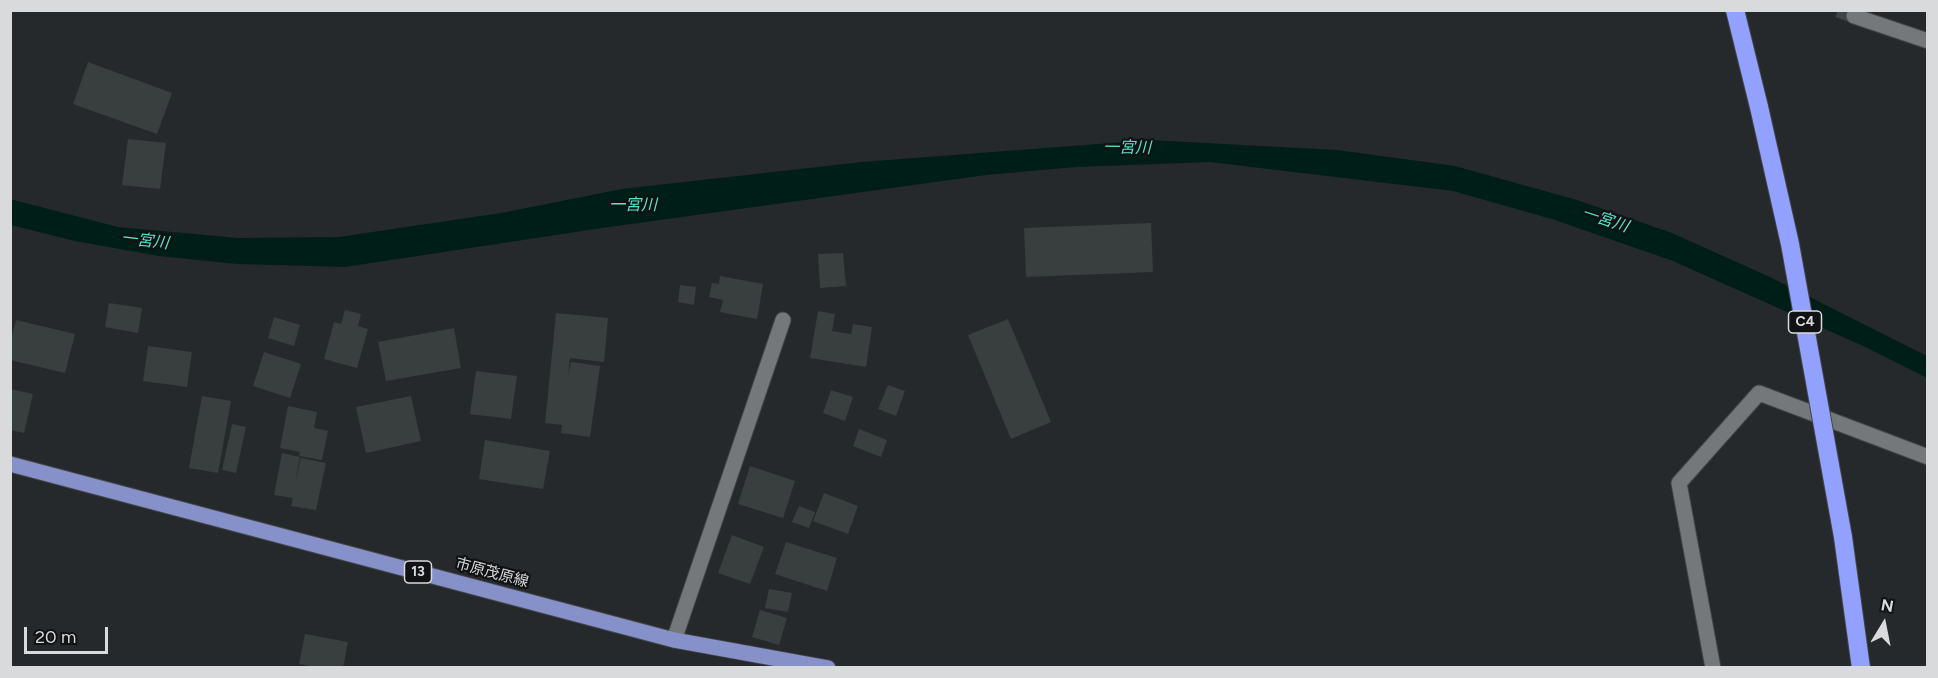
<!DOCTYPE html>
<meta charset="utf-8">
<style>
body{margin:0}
#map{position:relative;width:1938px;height:678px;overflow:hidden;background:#26292c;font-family:Figtree,sans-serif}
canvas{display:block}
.frame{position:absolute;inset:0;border:12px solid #d8dadc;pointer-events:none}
.north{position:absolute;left:1854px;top:594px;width:60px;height:60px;-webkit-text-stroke:4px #101213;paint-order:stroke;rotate:10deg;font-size:16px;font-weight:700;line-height:24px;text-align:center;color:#d8dadc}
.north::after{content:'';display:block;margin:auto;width:21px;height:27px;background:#d8dadc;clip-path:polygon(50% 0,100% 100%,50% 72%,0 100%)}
.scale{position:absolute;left:24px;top:627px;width:84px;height:27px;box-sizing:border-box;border:3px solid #d8dadc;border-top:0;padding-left:8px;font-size:18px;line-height:21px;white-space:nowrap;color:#d8dadc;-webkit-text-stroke:4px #101213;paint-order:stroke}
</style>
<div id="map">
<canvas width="1938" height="678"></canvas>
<div class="frame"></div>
<div class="north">N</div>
<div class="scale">20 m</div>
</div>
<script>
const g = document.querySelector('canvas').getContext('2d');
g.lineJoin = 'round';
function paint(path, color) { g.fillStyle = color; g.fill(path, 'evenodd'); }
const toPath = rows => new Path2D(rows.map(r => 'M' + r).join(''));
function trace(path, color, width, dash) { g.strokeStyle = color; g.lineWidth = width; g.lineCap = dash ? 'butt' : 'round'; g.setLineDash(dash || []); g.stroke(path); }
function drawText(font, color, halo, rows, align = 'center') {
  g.font = font + ' Figtree,"Noto Sans JP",sans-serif'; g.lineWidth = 4.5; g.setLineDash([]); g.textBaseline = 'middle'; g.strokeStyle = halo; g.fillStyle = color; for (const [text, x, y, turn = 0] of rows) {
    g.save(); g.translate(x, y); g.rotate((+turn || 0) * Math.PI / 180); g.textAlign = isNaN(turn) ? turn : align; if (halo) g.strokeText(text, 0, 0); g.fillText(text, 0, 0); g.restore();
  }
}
const water = toPath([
 [1150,140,1337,150,1455,166,1577,200,1672,233,1770,277,1927,356,1927,378,1863,346,1673,261,1555,220,1453,191,1210,162,1076,167,986,175,602,228,345,267,237,264,159,256,75,241,11,225,10,199,118,227,238,238,339,237,501,213,622,189,862,162]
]);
const building = toPath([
 [88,62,172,93,157,134,73,104],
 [128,139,166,143,160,189,122,185],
 [1151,223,1153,272,1026,277,1024,228],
 [843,253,846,286,820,288,818,254],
 [720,276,763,284,757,319,720,312,723,300,709,297,712,283,719,284],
 [680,285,696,287,694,305,678,302],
 [109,303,142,308,138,333,105,327],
 [345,310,361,314,358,326,368,329,357,368,324,359,334,322,341,324],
 [818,311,835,314,832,331,851,334,853,324,872,327,866,367,810,358],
 [556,313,608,318,604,362,570,358,568,376,571,362,600,366,590,437,561,433,562,425,545,423],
 [274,317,300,325,294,346,268,338],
 [1008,319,1051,422,1011,439,968,335],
 [16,320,75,334,65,373,10,360,10,342],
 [454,328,461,368,386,381,378,342],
 [148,346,192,352,187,387,143,381],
 [264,352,301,364,290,398,253,386],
 [476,371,517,376,511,419,470,414],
 [888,385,905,391,896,416,878,409],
 [10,389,33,394,24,433,10,430],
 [831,390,853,397,845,421,823,413],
 [202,396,231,401,218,473,189,468],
 [411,396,421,441,366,453,356,407],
 [288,406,317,412,314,428,328,431,322,460,299,456,300,452,280,448],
 [232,424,246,427,236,473,222,470],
 [859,429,887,440,881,457,853,446],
 [485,440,550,451,543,489,479,479],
 [282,453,300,457,295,483,301,458,326,463,316,510,291,506,293,498,274,495],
 [750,466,795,481,783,518,738,504],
 [824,493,858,506,848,534,813,521],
 [799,506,815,512,809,528,792,522],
 [732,535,764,547,750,584,718,573],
 [786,542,837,558,827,591,775,574],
 [769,589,792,593,788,612,765,608],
 [760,610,787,618,779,645,752,637],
 [305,634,348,642,343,668,320,668,299,664]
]);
const streetTunnel = toPath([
 [1838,10,1854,16]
]);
const street = toPath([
 [1857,10,1854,16,1928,41],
 [674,640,783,320],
 [1713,668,1679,483,1759,393,1928,457]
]);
const primary = toPath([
 [10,464,674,640,828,668]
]);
const highway = toPath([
 [1735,10,1759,107],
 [1843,537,1861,668]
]);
const highwayBridge = toPath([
 [1759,107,1790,244,1843,537]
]);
const shields = [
 [1805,322,33],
 [418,572,27]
];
const shieldNames = [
 ["C4",1805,322],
 ["13",418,572]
];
const streetNames = [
 ["市原茂原線",492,573,15]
];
const waterNames = [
 ["一宮川",1127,148,1],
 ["一宮川",633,205],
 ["一宮川",1605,220,18],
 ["一宮川",145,241,7]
];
paint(water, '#001e18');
paint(building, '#393e3f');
trace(streetTunnel, '#414446', 15, [15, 8]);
trace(street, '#434648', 17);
trace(primary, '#434648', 17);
trace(highway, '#434648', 20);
trace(street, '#74787b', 15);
trace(primary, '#8691ca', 15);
trace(highway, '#92a1fe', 18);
trace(highwayBridge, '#434648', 20, []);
trace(highwayBridge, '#92a1fe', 18);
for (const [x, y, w] of shields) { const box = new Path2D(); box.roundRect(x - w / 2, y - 11, w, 22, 4.5); g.fillStyle = '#101213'; g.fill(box); trace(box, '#d8dadc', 1.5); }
drawText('bold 14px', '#d8dadc', null, shieldNames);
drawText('15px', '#d8dadc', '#101213', streetNames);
drawText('italic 16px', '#57e6cd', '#101213', waterNames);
</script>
